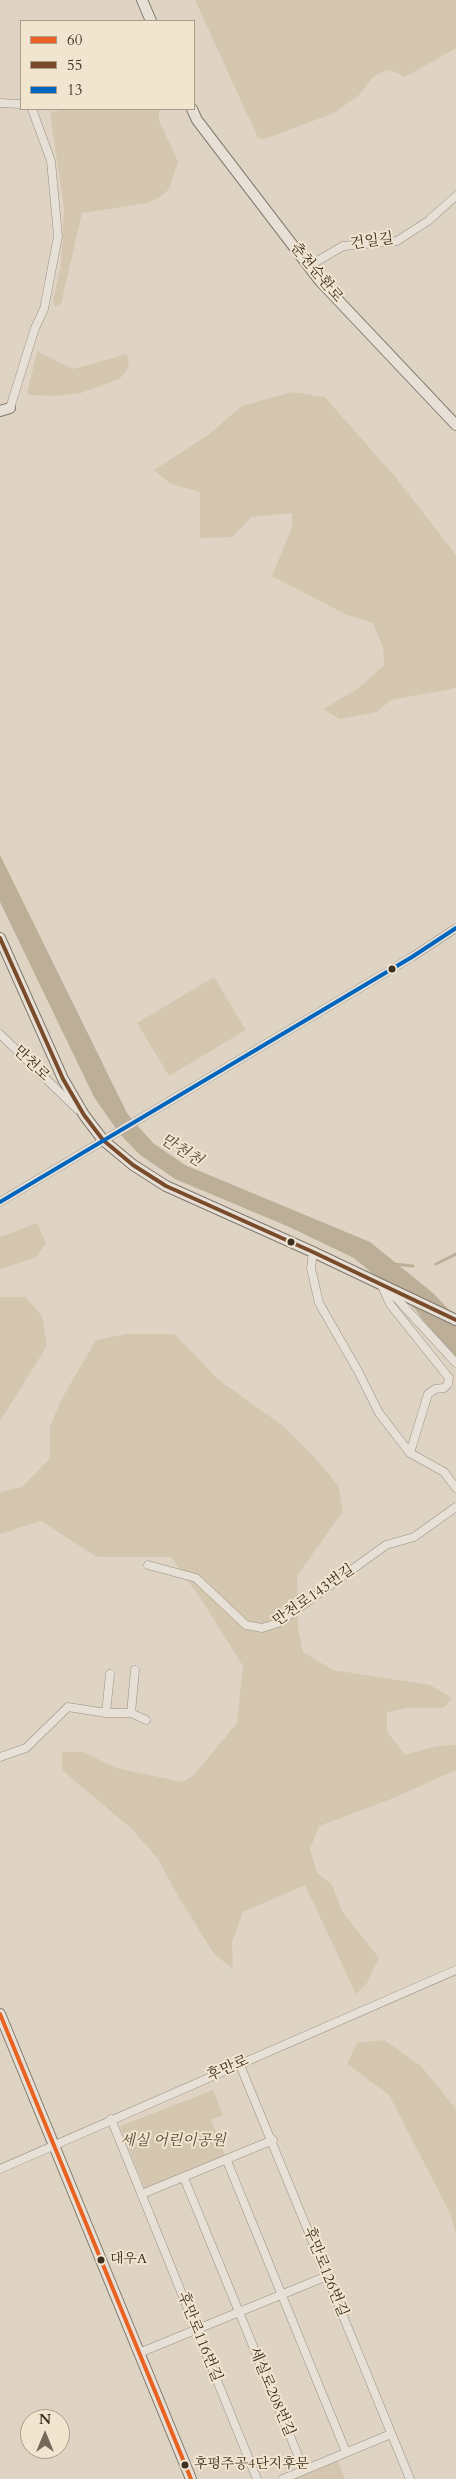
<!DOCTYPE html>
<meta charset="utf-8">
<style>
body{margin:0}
#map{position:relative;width:456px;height:2479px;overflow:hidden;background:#dfd4c3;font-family:Cardo,serif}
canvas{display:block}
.legend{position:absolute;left:20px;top:20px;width:175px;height:90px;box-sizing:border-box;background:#f2e5d0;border:1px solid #a99d8a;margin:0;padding:6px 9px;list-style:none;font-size:15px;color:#3b3021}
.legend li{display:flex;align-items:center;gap:10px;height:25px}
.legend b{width:25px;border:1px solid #a99d8a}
.north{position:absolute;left:20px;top:2409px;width:50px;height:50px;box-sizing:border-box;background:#f2e5d0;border:1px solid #a99d8a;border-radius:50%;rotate:0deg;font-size:14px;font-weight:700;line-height:20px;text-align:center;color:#3b3021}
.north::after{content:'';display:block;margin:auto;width:18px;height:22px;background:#74695a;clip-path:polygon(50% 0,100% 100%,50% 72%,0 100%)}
</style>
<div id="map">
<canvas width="456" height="2479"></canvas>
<ul class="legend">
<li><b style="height:6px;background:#e96222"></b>60</li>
<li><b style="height:6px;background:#7a4b2a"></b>55</li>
<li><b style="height:6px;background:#0065bd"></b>13</li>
</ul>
<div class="north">N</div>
</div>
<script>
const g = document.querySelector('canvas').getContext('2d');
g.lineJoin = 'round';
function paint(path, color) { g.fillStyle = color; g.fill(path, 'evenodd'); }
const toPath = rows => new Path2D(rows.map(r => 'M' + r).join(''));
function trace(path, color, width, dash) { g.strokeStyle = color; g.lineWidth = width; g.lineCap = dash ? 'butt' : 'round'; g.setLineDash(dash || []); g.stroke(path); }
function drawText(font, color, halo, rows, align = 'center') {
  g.font = font + ' Cardo,"Noto Serif KR",serif'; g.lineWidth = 4; g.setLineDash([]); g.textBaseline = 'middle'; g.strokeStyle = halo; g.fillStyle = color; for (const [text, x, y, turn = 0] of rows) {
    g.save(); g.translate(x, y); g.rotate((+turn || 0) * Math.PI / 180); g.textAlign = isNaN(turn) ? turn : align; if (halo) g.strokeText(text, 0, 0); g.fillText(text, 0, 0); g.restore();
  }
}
const green = toPath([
 [195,0,456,0,456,48,405,77,390,70,382,72,372,78,359,95,334,113,265,139,258,138],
 [64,109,159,109,159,120,178,162,169,189,160,197,148,203,82,213,61,304,55,306,53,301,61,264,64,209,50,113],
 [37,351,73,369,127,354,129,364,126,372,119,379,81,393,56,396,27,395],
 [292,392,325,397,397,479,456,555,456,688,391,700,377,712,340,719,323,709,359,688,384,665,383,648,373,623,347,615,272,576,292,527,292,513,252,517,232,537,200,538,200,492,171,484,154,470,208,435,242,406],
 [214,977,246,1030,169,1076,137,1023],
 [37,1223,46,1243,35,1258,0,1269,0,1237],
 [0,1297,26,1297,42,1316,47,1346,0,1421],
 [127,1334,174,1334,220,1381,282,1425,308,1450,338,1485,343,1511,297,1576,298,1628,303,1652,333,1670,430,1685,452,1698,443,1708,407,1708,387,1712,387,1731,405,1755,437,1746,456,1745,456,1770,391,1799,319,1826,310,1849,317,1873,332,1885,342,1911,379,1958,367,1983,356,1994,305,1885,243,1912,232,1942,233,1969,214,1954,175,1891,158,1859,132,1829,62,1770,62,1752,83,1752,116,1768,183,1782,194,1775,237,1723,243,1666,201,1599,171,1557,97,1557,41,1521,0,1534,0,1492,22,1487,50,1458,50,1427,61,1400,96,1340],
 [384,2040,421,2066,456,2109,456,2235,451,2215,389,2095,347,2064,357,2043],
 [213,2090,223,2115,211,2120,226,2157,145,2189,120,2126],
 [338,2461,345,2479,294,2479]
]);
const water = toPath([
 [0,855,127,1113,137,1125,153,1143,185,1165,370,1242,433,1293,456,1317,456,1358,429,1329,415,1309,354,1258,287,1226,175,1179,139,1154,119,1133,94,1097,0,902]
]);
const stream = toPath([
 [393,1264,413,1266],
 [436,1264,456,1254]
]);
const street = toPath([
 [0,103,21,104],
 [309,266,343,246,397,241,428,221,456,196],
 [10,408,35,328,44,309,58,236,51,161,32,109],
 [0,1034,77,1109],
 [0,1202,412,957,456,928],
 [313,1252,311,1268,319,1303,358,1371,379,1413,410,1453,444,1472,456,1488],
 [382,1286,390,1304,449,1378,448,1384,444,1388,435,1389,428,1394,410,1453],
 [388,1289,456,1363],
 [148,1565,196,1578,246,1625,262,1628,278,1623,386,1545,414,1537,456,1507],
 [106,1713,110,1674],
 [131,1713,135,1670],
 [0,1757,26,1748,68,1707,106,1713,131,1713,146,1720],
 [240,2065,410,2479],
 [111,2119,257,2479],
 [227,2161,346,2452],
 [0,2169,456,1970],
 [184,2178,304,2470],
 [142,2194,273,2140],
 [139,2353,327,2276],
 [283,2479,391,2434]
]);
const secondary = toPath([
 [142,0,151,21],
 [192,109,197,120,320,281,456,425],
 [0,411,10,408],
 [0,938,63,1079,84,1115,103,1140,133,1165,166,1186,313,1252,456,1320],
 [0,2014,191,2479]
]);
const bus1 = toPath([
 [0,2014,191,2479]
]);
const bus2 = toPath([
 [0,938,63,1079,84,1115,103,1140,133,1165,166,1186,313,1252,456,1320]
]);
const bus3 = toPath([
 [0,1202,412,957,456,928]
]);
const markers = [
 [392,969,4.5,"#3b3021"],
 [291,1242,4.5,"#3b3021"],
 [101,2260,4.5,"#3b3021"],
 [185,2465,4.5,"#3b3021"]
];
const busNames = [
 ["대우A",110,2260],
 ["후평주공4단지후문",194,2465]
];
const streetNames = [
 ["건일길",372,242,-8],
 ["춘천순환로",316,273,50],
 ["만천로",31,1064,44],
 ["만천로143번길",314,1596,-35],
 ["후만로",228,2069,-23],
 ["후만로126번길",325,2272,68],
 ["후만로116번길",199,2337,68],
 ["세실로208번길",271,2392,67]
];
const parkNames = [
 ["세실 어린이공원",173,2142]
];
const waterNames = [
 ["만천천",181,1151,32]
];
paint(green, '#d5c6af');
paint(water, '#bdae97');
trace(stream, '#bdae97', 3);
trace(street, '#979084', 9);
trace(secondary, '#80796e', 12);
trace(street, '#e6e0d7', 8);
trace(secondary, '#e6e0d7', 10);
trace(bus1, '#e96222', 4);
trace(bus2, '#7a4b2a', 4);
trace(bus3, '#0065bd', 4);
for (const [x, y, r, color] of markers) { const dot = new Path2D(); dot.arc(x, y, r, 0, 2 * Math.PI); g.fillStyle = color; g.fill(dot); trace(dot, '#f2e5d0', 2); }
drawText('14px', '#3b3021', '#f2e5d0', busNames, 'left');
drawText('15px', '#3b3021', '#f2e5d0', streetNames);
drawText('italic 15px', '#584c3a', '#f2e5d0', parkNames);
drawText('italic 16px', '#584c3a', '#f2e5d0', waterNames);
</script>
